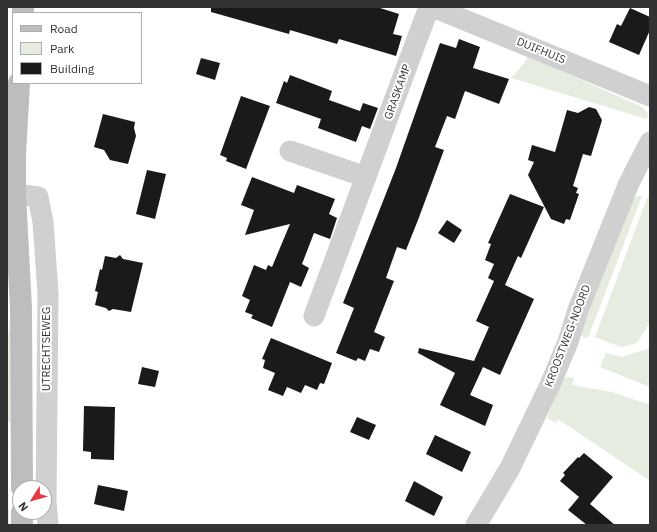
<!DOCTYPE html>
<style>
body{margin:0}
#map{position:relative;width:657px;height:532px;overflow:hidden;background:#fff;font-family:"IBM Plex Sans",sans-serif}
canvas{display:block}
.frame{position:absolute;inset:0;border:8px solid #333;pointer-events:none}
.legend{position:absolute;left:12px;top:12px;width:130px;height:72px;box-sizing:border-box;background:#fff;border:1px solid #adadad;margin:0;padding:5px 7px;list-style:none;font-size:12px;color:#333}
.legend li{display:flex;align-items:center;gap:8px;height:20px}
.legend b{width:20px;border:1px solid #adadad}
.north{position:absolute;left:12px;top:480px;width:40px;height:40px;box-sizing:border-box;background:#fff;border:1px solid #adadad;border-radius:50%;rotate:233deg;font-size:11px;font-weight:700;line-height:16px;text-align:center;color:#333}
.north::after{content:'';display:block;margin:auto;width:14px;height:18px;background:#e63946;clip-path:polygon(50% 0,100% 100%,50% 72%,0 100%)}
</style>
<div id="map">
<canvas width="657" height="532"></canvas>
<div class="frame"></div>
<ul class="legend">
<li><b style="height:5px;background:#bdbdbd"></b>Road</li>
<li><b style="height:11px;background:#e6ecdf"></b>Park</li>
<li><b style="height:11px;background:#1a1a1a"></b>Building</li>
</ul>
<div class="north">N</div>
</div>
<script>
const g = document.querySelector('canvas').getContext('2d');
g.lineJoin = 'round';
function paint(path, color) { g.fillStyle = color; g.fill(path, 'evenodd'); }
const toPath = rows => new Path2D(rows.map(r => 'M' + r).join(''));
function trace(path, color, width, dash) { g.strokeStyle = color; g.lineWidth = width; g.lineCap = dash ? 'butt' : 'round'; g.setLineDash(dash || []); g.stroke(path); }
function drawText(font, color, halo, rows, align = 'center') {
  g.font = font + ' "IBM Plex Sans",sans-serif'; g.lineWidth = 4; g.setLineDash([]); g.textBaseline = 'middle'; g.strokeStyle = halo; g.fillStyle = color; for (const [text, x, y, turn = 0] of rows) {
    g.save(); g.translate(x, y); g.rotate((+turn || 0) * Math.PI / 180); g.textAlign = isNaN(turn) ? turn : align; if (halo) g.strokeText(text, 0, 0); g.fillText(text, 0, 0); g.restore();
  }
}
const green = toPath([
 [528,56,642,107,648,113,647,119,511,78,525,62],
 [637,196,642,196,588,338,583,337,580,332,631,200],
 [650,197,650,322,637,343,621,347,595,337,647,198],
 [11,307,13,423,7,421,7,345],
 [650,348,650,387,600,367,606,353,622,357],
 [568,377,574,378,572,385,612,392,650,405,650,481,558,419,556,423,547,418,563,379],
 [7,448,9,523,11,525,7,525]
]);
const building = toPath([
 [211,7,377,7,399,14,393,34,402,36,396,56,339,39,337,44,290,30,289,34,211,12],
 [630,8,650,17,650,30,639,55,609,42,617,24,621,26],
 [459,39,480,47,473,68,509,79,499,104,465,91,455,119,447,116,435,147,444,150,418,220,406,250,397,247,386,278,394,281,374,332,385,337,379,352,370,349,365,361,358,358,356,361,336,353,354,308,343,303,396,168,440,43,456,48],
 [201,58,220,63,215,80,196,74],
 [290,75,332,91,329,100,360,111,363,103,378,108,370,129,362,126,356,142,318,128,321,119,276,103,284,81,287,83],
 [241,96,270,106,246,169,226,161,227,158,220,155],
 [589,107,596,109,602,120,591,156,583,154,573,186,578,188,576,193,579,194,570,220,566,219,564,224,551,219,528,175,534,162,528,160,532,145,555,152,567,110,578,113],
 [103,114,135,122,134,128,136,136,128,164,110,160,104,150,94,147],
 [147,170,166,174,155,219,136,214],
 [252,177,294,193,297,185,335,199,329,214,337,218,330,239,314,233,302,264,309,268,301,287,290,282,272,327,251,318,253,315,245,312,250,300,242,296,254,265,266,270,268,265,272,267,290,224,245,235,254,210,241,205],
 [510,194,544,207,521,258,518,256,505,285,534,299,500,375,483,367,470,395,493,405,485,426,440,405,455,373,418,353,419,348,474,361,489,327,476,321,494,281,488,278,494,264,485,260,491,244,488,243],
 [447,220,462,230,454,243,438,233],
 [120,255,123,259,143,263,131,312,113,309,109,311,106,308,95,305,98,292,95,291,100,269,102,270,105,256,116,258],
 [271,338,332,363,324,384,320,383,317,390,305,385,301,393,287,387,283,396,268,390,275,373,263,368,265,360,262,359],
 [142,367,159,371,155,387,138,384],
 [84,406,115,407,114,460,91,459,91,452,83,451],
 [357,417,376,425,369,440,350,432],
 [435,435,471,452,462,472,426,454],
 [584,453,613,477,590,504,615,525,587,525,568,510,579,497,560,481,565,475,563,473,578,457,579,458],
 [414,481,443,497,434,516,405,501],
 [98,485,128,491,124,511,94,504]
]);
const street = toPath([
 [433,7,650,96],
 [290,151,366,177],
 [15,194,38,197,43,222,48,293,46,501,48,525],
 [314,316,429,7],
 [476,525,510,468,550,385,568,342,578,310,629,183,650,142]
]);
const secondary = toPath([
 [23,13,23,7],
 [19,83,15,155,15,194,21,309,22,488],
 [22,512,22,525]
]);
const streetNames = [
 ["DUIFHUIS",541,51,22],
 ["GRASKAMP",398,92,-70],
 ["KROOSTWEG-NOORD",568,336,-69],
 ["UTRECHTSEWEG",47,349,-90]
];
paint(green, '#e6ecdf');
paint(building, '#1a1a1a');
trace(street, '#d0d0d0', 21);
trace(secondary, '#bdbdbd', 22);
drawText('11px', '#333', '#fff', streetNames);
</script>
